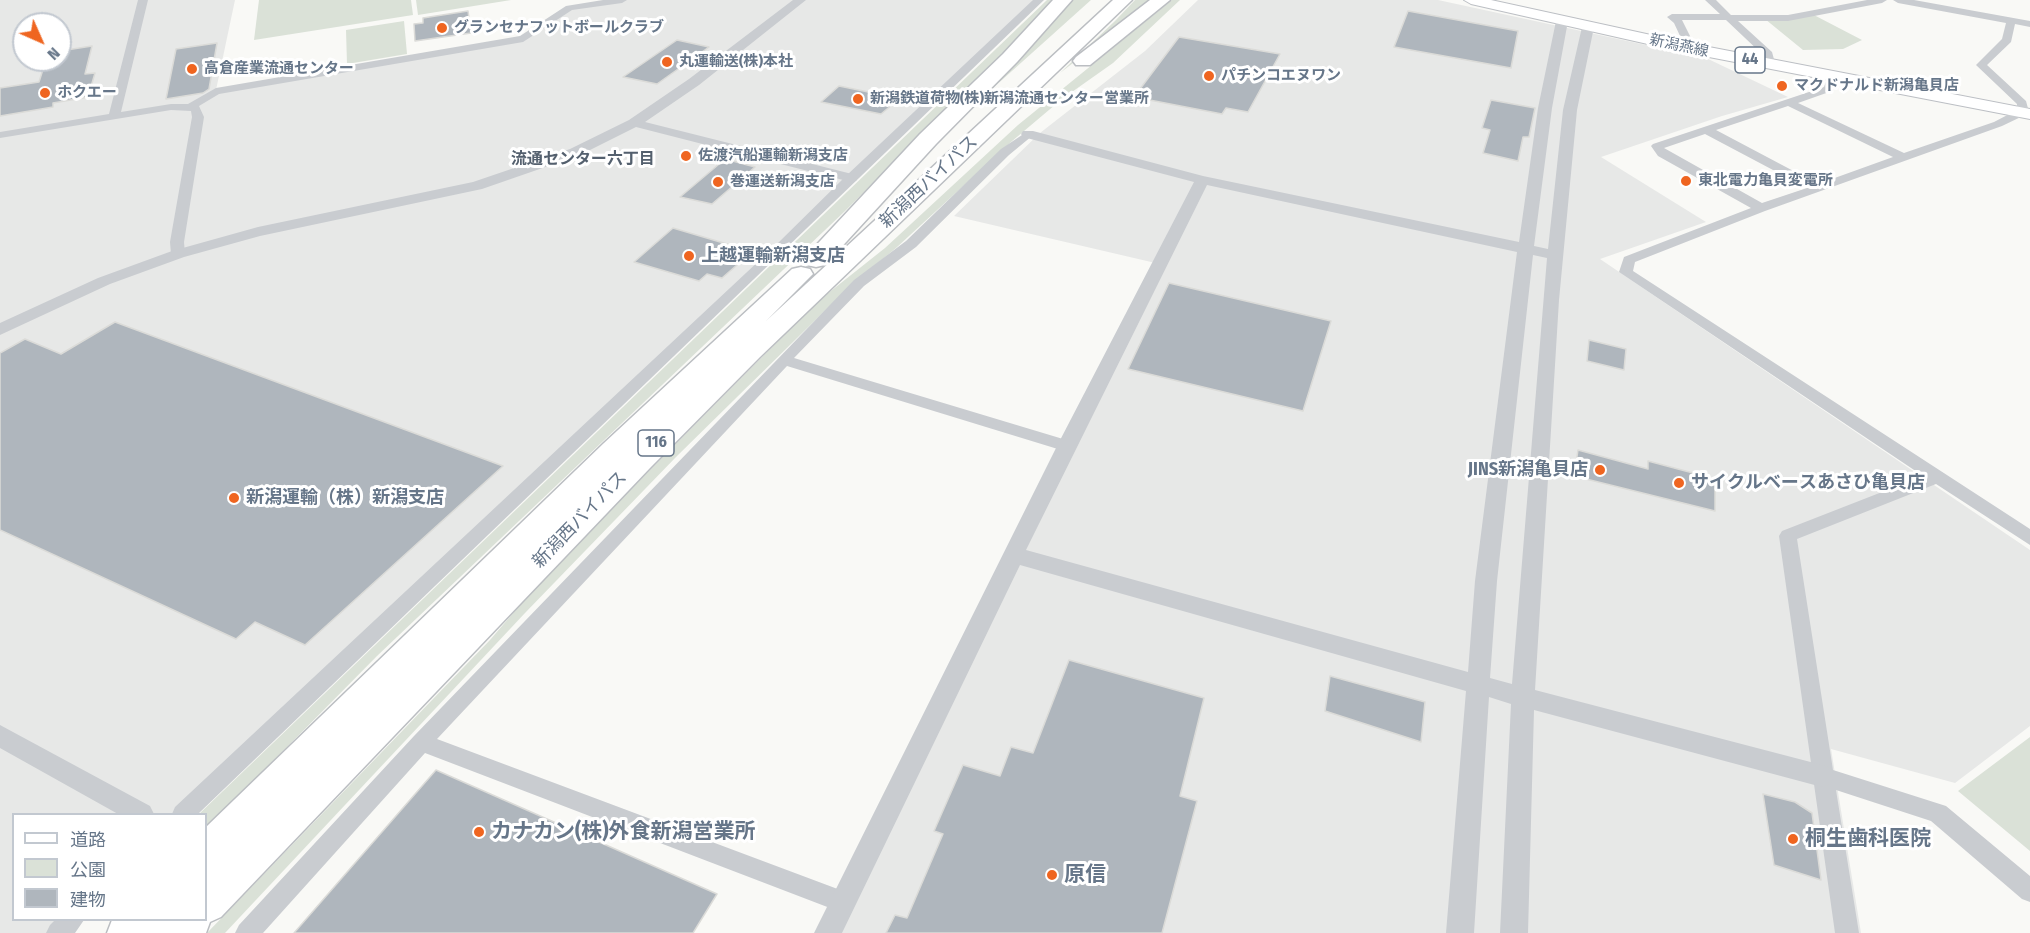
<!DOCTYPE html>
<meta charset="utf-8">
<style>
body{margin:0}
#map{position:relative;width:2030px;height:933px;overflow:hidden;background:#f9f9f6;font-family:"Fira Sans Condensed","Noto Sans JP",sans-serif}
canvas{display:block}
.legend{position:absolute;left:12px;top:813px;width:195px;height:108px;box-sizing:border-box;background:#fff;border:2px solid #c2c8d0;margin:0;padding:8px 10px;list-style:none;font-size:18px;color:#667689}
.legend li{display:flex;align-items:center;gap:12px;height:30px}
.legend b{width:30px;border:2px solid #c2c8d0}
.north{position:absolute;left:12px;top:12px;width:60px;height:60px;box-sizing:border-box;background:#fff;border:2px solid #c2c8d0;border-radius:50%;rotate:135deg;font-size:16px;font-weight:700;line-height:24px;text-align:center;color:#667689}
.north::after{content:'';display:block;margin:auto;width:21px;height:27px;background:#ef6520;clip-path:polygon(50% 0,100% 100%,50% 72%,0 100%)}
</style>
<div id="map">
<canvas width="2030" height="933"></canvas>
<ul class="legend">
<li><b style="height:8px;background:#fff"></b>道路</li>
<li><b style="height:16px;background:#dae1d7"></b>公園</li>
<li><b style="height:16px;background:#afb6bd"></b>建物</li>
</ul>
<div class="north">N</div>
</div>
<script>
const g = document.querySelector('canvas').getContext('2d');
g.lineJoin = 'round';
function paint(path, color) { g.fillStyle = color; g.fill(path, 'evenodd'); }
const toPath = rows => new Path2D(rows.map(r => 'M' + r).join(''));
function trace(path, color, width, dash) { g.strokeStyle = color; g.lineWidth = width; g.lineCap = dash ? 'butt' : 'round'; g.setLineDash(dash || []); g.stroke(path); }
function drawText(font, color, halo, rows, align = 'center') {
  g.font = font + ' "Fira Sans Condensed","Noto Sans JP",sans-serif'; g.lineWidth = 6; g.setLineDash([]); g.textBaseline = 'middle'; g.strokeStyle = halo; g.fillStyle = color; for (const [text, x, y, turn = 0] of rows) {
    g.save(); g.translate(x, y); g.rotate((+turn || 0) * Math.PI / 180); g.textAlign = isNaN(turn) ? turn : align; if (halo) g.strokeText(text, 0, 0); g.fillText(text, 0, 0); g.restore();
  }
}
const built = toPath([
 [0,0,235,0,216,90,523,39,569,8,622,0,1039,0,782,247,183,814,14,814,14,920,72,920,58,933,0,933],
 [24,24,60,24,60,60,24,60],
 [1198,0,1438,0,1706,58,1788,97,1722,116,1601,157,1706,222,1600,259,2030,550,2030,726,1955,783,1831,749,1861,933,838,933,1164,265,954,216,1040,133,1145,51]
]);
const green = toPath([
 [259,0,411,0,413,15,254,40],
 [416,0,511,0,418,15],
 [1047,0,1055,0,1030,28,844,212,377,656,206,829,206,814,199,814],
 [1072,0,1091,0,983,97,1029,47],
 [1135,0,1155,0,1060,73,1115,21],
 [1172,0,1180,0,1113,63,1062,99,1011,142,896,248,849,287,676,457,525,613,225,933,207,933,490,640,551,569,817,302,885,248,1018,125],
 [1812,14,1862,40,1843,49,1803,50,1765,19],
 [404,21,407,54,347,64,346,30],
 [2030,737,2030,851,1958,791]
]);
const building = toPath([
 [468,11,471,33,415,41,414,24,423,23,423,18,468,11],
 [1408,11,1518,31,1511,68,1394,47,1408,11],
 [1179,37,1280,54,1248,112,1226,108,1222,114,1134,97,1179,37],
 [677,40,709,47,657,84,623,77,677,40],
 [217,43,209,89,203,93,166,99,176,49,217,43],
 [92,46,85,74,95,73,88,97,53,103,53,107,0,116,0,88,39,82,46,60,60,60,60,51,92,46],
 [839,86,888,96,886,97,898,100,881,114,821,102,839,86],
 [1491,100,1535,108,1529,137,1523,137,1518,161,1483,153,1490,130,1482,128,1491,100],
 [725,159,755,167,712,204,680,197,725,159],
 [673,228,737,247,729,254,745,258,722,278,707,274,699,281,634,262,673,228],
 [1169,283,1331,321,1303,411,1128,369,1169,283],
 [115,322,503,466,305,645,255,622,236,639,0,530,0,353,25,339,61,354,115,322],
 [1589,340,1626,349,1624,370,1587,361,1589,340],
 [1578,450,1648,469,1648,461,1693,473,1693,477,1707,480,1715,486,1715,511,1574,476,1578,450],
 [1069,660,1204,698,1180,796,1197,801,1162,933,886,933,895,915,907,918,943,834,934,831,963,765,1000,776,1011,747,1033,753,1069,660],
 [1330,676,1425,702,1421,742,1325,711,1330,676],
 [436,770,717,894,693,933,294,933,436,770],
 [1763,794,1795,802,1812,813,1821,880,1774,865,1763,794]
]);
const minor = toPath([
 [138,0,148,0,121,112,171,104,188,104,216,88,520,36,566,6,603,0,627,0,622,3,572,10,523,42,219,94,199,106,204,117,184,242,185,254,178,258,171,254,170,242,192,117,191,111,171,110,0,138,0,132,109,114,138,0],
 [1033,0,1044,0,198,814,172,814,175,807,777,244,847,175,1033,0],
 [1705,0,1716,0,1731,15,1788,15,1867,0,1887,0,1882,3,1788,21,1738,21,1772,52,1775,63,1770,66,1765,63,1763,55,1726,20,1682,20,1691,38,1687,49,1679,49,1681,38,1674,23,1667,17,1672,14,1720,14,1705,0],
 [1893,0,1914,0,2030,21,2030,27,2015,24,2011,42,1987,65,2026,101,2029,112,2027,114,2002,126,1765,211,1635,262,1633,271,2030,529,2030,545,1936,484,1797,539,1833,770,1946,806,2030,876,2030,902,2022,899,1931,821,1836,790,1859,933,1835,933,1779,536,1782,531,1923,476,1619,272,1624,257,1751,208,1658,156,1651,146,1653,144,1824,87,1828,76,1833,73,1838,76,1837,85,1832,91,1798,103,1904,153,1994,122,2017,110,2017,104,1976,65,2002,39,2006,23,1898,3,1893,0],
 [1788,106,1893,157,1818,184,1716,130,1788,106],
 [1705,134,1807,188,1762,203,1664,148,1705,134],
 [1028,131,1034,134,1032,136,1009,155,916,247,864,286,794,358,1073,442,1075,446,1073,450,1061,450,787,366,437,739,851,894,854,902,851,910,843,913,425,753,263,933,235,933,239,925,414,736,854,280,906,241,1001,149,1028,131],
 [55,920,84,920,75,933,46,933,50,925,55,920]
]);
const tertiary = toPath([
 [793,0,806,0,699,85,645,122,856,175,858,178,856,181,851,182,636,127,580,155,482,189,260,236,184,257,110,284,0,335,0,323,98,278,172,251,258,227,473,182,570,149,629,120,689,79,793,0],
 [1562,17,1568,21,1552,108,1534,246,1548,249,1563,110,1582,27,1588,23,1594,27,1577,110,1559,300,1535,690,1822,765,1831,768,1834,776,1831,784,1822,787,1534,710,1528,933,1500,933,1511,704,1489,697,1474,933,1446,933,1466,691,1020,565,842,933,814,933,1057,446,1194,182,1023,137,1021,134,1023,131,1033,131,1203,176,1519,242,1538,108,1556,21,1562,17],
 [1207,185,1517,252,1475,581,1468,672,1026,550,1207,185],
 [1533,255,1547,258,1512,684,1490,678,1497,581,1533,255],
 [0,725,150,806,154,814,118,814,0,748,0,725]
]);
const primary = toPath([
 [1464,0,1491,0,1683,42,2030,109,2030,119,1683,52,1471,4,1464,0]
]);
const motorway = toPath([
 [1053,0,1072,0,1017,62,936,144,825,265,816,267,807,265,804,260,807,255,920,134,1003,54,1053,0],
 [1113,0,1132,0,760,357,650,468,221,917,210,922,206,933,107,933,112,920,206,920,206,827,604,443,792,269,801,267,810,269,813,274,766,321,1113,0],
 [1150,0,1170,0,1090,65,1076,65,1073,61,1076,57,1150,0]
]);
const markers = [
 [442,28,6,"#ef6520"],
 [667,62,6,"#ef6520"],
 [192,69,6,"#ef6520"],
 [1209,76,6,"#ef6520"],
 [1782,86,6,"#ef6520"],
 [45,93,6,"#ef6520"],
 [858,99,6,"#ef6520"],
 [686,156,6,"#ef6520"],
 [1686,181,6,"#ef6520"],
 [718,182,6,"#ef6520"],
 [689,256,6,"#ef6520"],
 [1600,470,6,"#ef6520"],
 [1679,483,6,"#ef6520"],
 [234,498,6,"#ef6520"],
 [479,832,6,"#ef6520"],
 [1793,839,6,"#ef6520"],
 [1052,875,6,"#ef6520"]
];
const farPoinames = [
 ["グランセナフットボールクラブ",454,28],
 ["丸運輸送(株)本社",679,62],
 ["高倉産業流通センター",204,69],
 ["パチンコエヌワン",1221,76],
 ["マクドナルド新潟亀貝店",1794,86],
 ["ホクエー",57,93],
 ["新潟鉄道荷物(株)新潟流通センター営業所",870,99],
 ["佐渡汽船運輸新潟支店",698,156],
 ["東北電力亀貝変電所",1698,181],
 ["巻運送新潟支店",730,182]
];
const farStreetnames = [
 ["新潟燕線",1679,46,12]
];
const shields = [
 [1750,60,30],
 [656,443,36]
];
const shieldNames = [
 ["44",1750,60],
 ["116",656,443]
];
const farNeighbourhoodnames = [
 ["流通センター六丁目",583,160]
];
const streetNames = [
 ["新潟西バイパス",929,182,-43],
 ["新潟西バイパス",580,520,-46]
];
const poiNames = [
 ["上越運輸新潟支店",701,256],
 ["JINS新潟亀貝店",1588,470,"right"],
 ["サイクルベースあさひ亀貝店",1691,483],
 ["新潟運輸（株）新潟支店",246,498]
];
const nearPoinames = [
 ["カナカン(株)外食新潟営業所",491,832],
 ["桐生歯科医院",1805,839],
 ["原信",1064,875]
];
paint(built, '#e7e8e7');
paint(green, '#dae1d7');
paint(building, '#afb6bd');
trace(building, '#dbdbd8', 1.5);
trace(primary, '#bcbfc4', 2);
trace(motorway, '#bbbec2', 3);
paint(minor, '#c9ccd0');
paint(tertiary, '#c9ccd0');
paint(primary, '#fff');
paint(motorway, '#fff');
for (const [x, y, r, color] of markers) { const dot = new Path2D(); dot.arc(x, y, r, 0, 2 * Math.PI); g.fillStyle = color; g.fill(dot); trace(dot, '#fff', 2); }
drawText('bold 15px', '#667689', '#fff', farPoinames, 'left');
drawText('15px', '#667689', '#fff', farStreetnames);
for (const [x, y, w] of shields) { const box = new Path2D(); box.roundRect(x - w / 2, y - 13, w, 26, 4.5); g.fillStyle = '#fff'; g.fill(box); trace(box, '#667689', 1.5); }
drawText('bold 16px', '#667689', null, shieldNames);
drawText('bold 16px', '#54606e', '#fff', farNeighbourhoodnames);
drawText('18px', '#667689', '#fff', streetNames);
drawText('bold 18px', '#667689', '#fff', poiNames, 'left');
drawText('bold 21px', '#667689', '#fff', nearPoinames, 'left');
</script>
